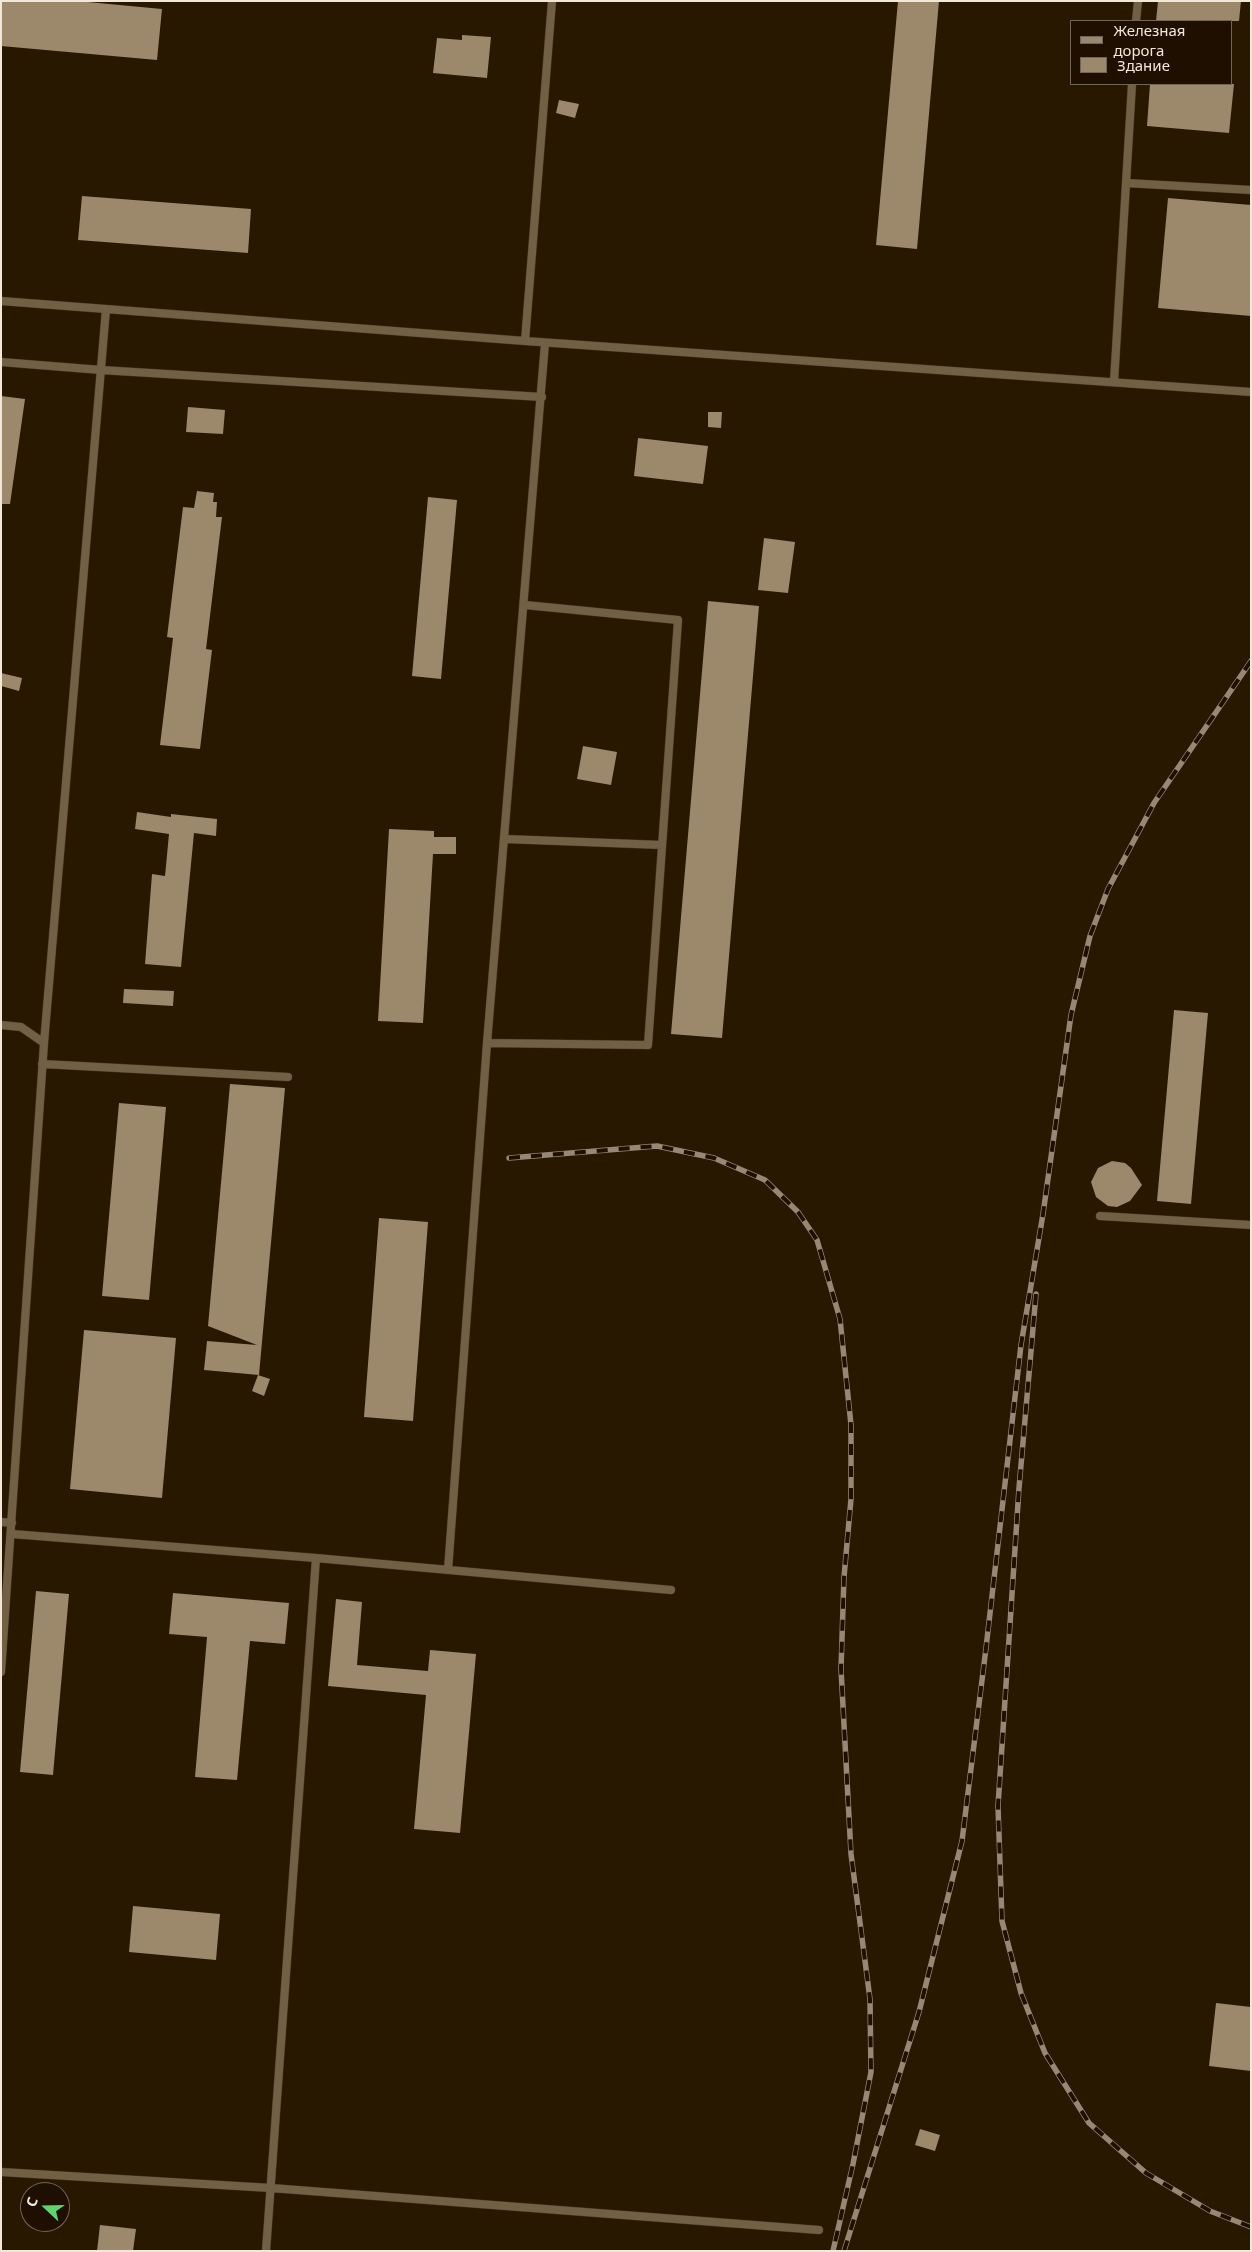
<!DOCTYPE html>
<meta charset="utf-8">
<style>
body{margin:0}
#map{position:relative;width:1252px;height:2252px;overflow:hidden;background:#281800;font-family:"Noto Sans",sans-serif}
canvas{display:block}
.frame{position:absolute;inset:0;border:2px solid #f2e7d8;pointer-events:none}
.legend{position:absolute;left:1070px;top:20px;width:162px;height:65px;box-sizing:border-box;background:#1e0f00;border:1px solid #736556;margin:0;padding:6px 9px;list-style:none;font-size:15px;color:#f2e7d8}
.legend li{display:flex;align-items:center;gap:10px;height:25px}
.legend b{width:25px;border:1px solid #736556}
.north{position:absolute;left:20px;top:2182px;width:50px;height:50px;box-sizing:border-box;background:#1e0f00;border:1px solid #736556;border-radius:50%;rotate:291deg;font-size:14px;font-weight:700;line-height:20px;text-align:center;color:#f2e7d8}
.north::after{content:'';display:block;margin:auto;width:18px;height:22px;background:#5dd56c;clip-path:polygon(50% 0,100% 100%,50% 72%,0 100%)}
</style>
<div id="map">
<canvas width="1252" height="2252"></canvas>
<div class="frame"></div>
<ul class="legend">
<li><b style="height:6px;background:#968875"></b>Железная дорога</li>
<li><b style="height:14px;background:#9c886b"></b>Здание</li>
</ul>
<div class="north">С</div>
</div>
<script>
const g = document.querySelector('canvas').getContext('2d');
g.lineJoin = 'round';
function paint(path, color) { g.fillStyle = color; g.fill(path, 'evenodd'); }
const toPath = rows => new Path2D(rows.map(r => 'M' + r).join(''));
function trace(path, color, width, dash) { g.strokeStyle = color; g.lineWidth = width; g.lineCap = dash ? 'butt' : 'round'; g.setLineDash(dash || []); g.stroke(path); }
const building = toPath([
 [1,1,77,1,162,9,157,60,1,46],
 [898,1,939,1,917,249,876,245],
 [1158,1,1241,1,1239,21,1156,21],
 [462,35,491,37,487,78,433,73,437,38,462,40],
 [1150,84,1234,84,1229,133,1147,126],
 [559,100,579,104,575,118,556,113],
 [82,196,251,209,248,253,78,240],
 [1168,198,1251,205,1251,316,1158,308],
 [1,396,25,399,10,504,1,504],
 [188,407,225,410,223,434,186,432],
 [708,412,722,412,721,428,708,427],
 [638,438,708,446,703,484,634,476],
 [197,491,214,493,213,502,217,502,216,517,222,517,206,649,212,650,200,749,160,745,173,638,167,637,183,507,194,508],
 [428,497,457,500,441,679,412,676],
 [764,538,795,542,788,593,758,590],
 [708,601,759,606,722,1038,671,1034],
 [1,673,22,678,19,691,1,686],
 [583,746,617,752,611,785,577,779],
 [137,812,171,817,171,814,217,819,216,836,194,833,181,967,145,964,152,874,165,876,169,834,135,829],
 [389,829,434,831,434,837,456,837,456,854,433,854,423,1023,378,1021],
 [124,989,174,991,173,1006,123,1003],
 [1174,1010,1208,1013,1191,1204,1157,1201],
 [230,1084,285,1088,259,1375,204,1370,207,1341,257,1345,208,1326],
 [119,1103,166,1107,149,1300,102,1296],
 [1112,1161,1125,1163,1131,1168,1142,1185,1130,1201,1117,1207,1108,1206,1096,1197,1091,1182,1098,1168],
 [379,1218,428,1222,413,1421,364,1417],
 [84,1330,176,1338,162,1498,70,1489],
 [258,1375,270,1379,264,1396,252,1391],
 [36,1591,69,1594,53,1775,20,1772],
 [173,1593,289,1603,285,1644,250,1641,237,1780,195,1777,207,1637,169,1634],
 [336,1599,362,1602,357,1665,428,1671,430,1650,476,1654,460,1833,414,1829,426,1695,328,1686],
 [133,1906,220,1914,216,1960,129,1952],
 [1216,2003,1251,2007,1251,2071,1209,2066],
 [920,2129,940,2135,935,2151,915,2145],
 [100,2225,136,2229,133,2251,97,2251]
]);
const service = toPath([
 [1136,21,1138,1],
 [1126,183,1251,190],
 [1,301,525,341,1251,392],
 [525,341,552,1],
 [1,362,101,370,542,397],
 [1114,382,1132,84],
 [505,839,662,845],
 [1,1025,21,1027,44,1043],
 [487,1043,648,1045,678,620,525,605],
 [42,1064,288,1077],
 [1100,1216,1251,1225],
 [1,1522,12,1523],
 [12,1534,316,1558,671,1590],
 [448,1570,487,1043,545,343],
 [1,1672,44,1043,106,309],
 [1,2172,271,2188,819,2230],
 [266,2251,316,1558]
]);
const rail = toPath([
 [509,1158,657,1146,714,1158,765,1180,798,1212,817,1240,840,1319,851,1425,851,1499,844,1577,841,1669,851,1854,870,1999,871,2072,853,2164,833,2251],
 [1036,1294,1019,1488,998,1806,1002,1921,1021,1993,1045,2053,1089,2123,1146,2173,1210,2211,1251,2227],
 [844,2251,919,2012,962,1841,986,1648,1021,1345,1043,1214,1071,1015,1090,936,1108,889,1154,803,1251,661]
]);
paint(building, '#9c886b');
trace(service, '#44351e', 9);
trace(service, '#726045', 8);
trace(rail, '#968875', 5.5);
trace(rail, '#1e0f00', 4, [11]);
</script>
